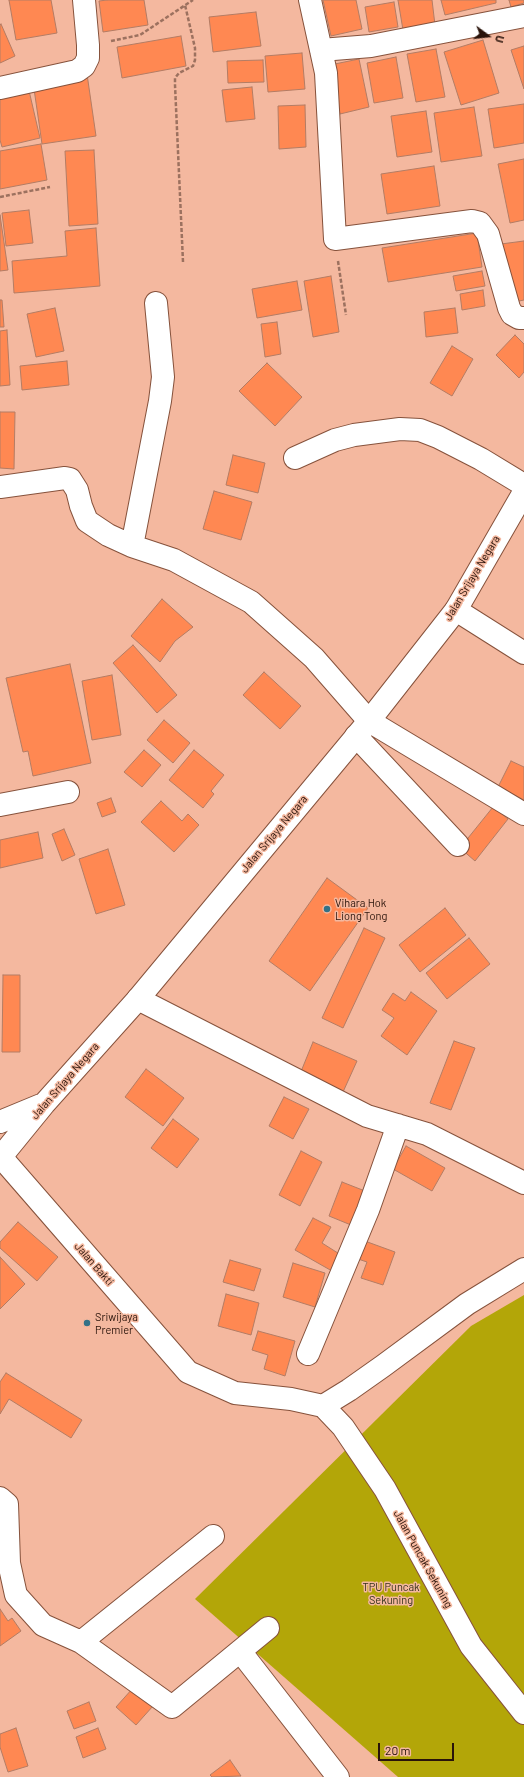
<!DOCTYPE html>
<style>
body{margin:0}
#map{position:relative;width:524px;height:1777px;overflow:hidden;background:#f4b89f;font-family:Barlow,sans-serif}
canvas{display:block}
.north{position:absolute;left:468px;top:16px;width:40px;height:40px;-webkit-text-stroke:3px #f4b89f;paint-order:stroke;rotate:105deg;font-size:11px;font-weight:700;line-height:16px;text-align:center;color:#29130a}
.north::after{content:'';display:block;margin:auto;width:14px;height:18px;background:#29130a;clip-path:polygon(50% 0,100% 100%,50% 72%,0 100%)}
.scale{position:absolute;left:378px;top:1743px;width:76px;height:18px;box-sizing:border-box;border:2px solid #29130a;border-top:0;padding-left:5px;font-size:12px;line-height:14px;white-space:nowrap;color:#29130a;-webkit-text-stroke:3px #f4b89f;paint-order:stroke}
</style>
<div id="map">
<canvas width="524" height="1777"></canvas>
<div class="north">U</div>
<div class="scale">20 m</div>
</div>
<script>
const g = document.querySelector('canvas').getContext('2d');
g.lineJoin = 'round';
function paint(path, color) { g.fillStyle = color; g.fill(path, 'evenodd'); }
const toPath = rows => new Path2D(rows.map(r => 'M' + r).join(''));
function trace(path, color, width, dash) { g.strokeStyle = color; g.lineWidth = width; g.lineCap = dash ? 'butt' : 'round'; g.setLineDash(dash || []); g.stroke(path); }
function drawText(font, color, halo, rows, align = 'center') {
  g.font = font + ' Barlow,sans-serif'; g.lineWidth = 3; g.setLineDash([]); g.textBaseline = 'middle'; g.strokeStyle = halo; g.fillStyle = color; for (const [text, x, y, turn = 0] of rows) {
    g.save(); g.translate(x, y); g.rotate((+turn || 0) * Math.PI / 180); g.textAlign = isNaN(turn) ? turn : align; if (halo) g.strokeText(text, 0, 0); g.fillText(text, 0, 0); g.restore();
  }
}
const green = toPath([
 [524,1295,524,1777,398,1777,195,1599,471,1326]
]);
const building = toPath([
 [9,0,51,0,57,33,16,40,9,0],
 [107,0,144,0,148,25,103,32,99,1,107,0],
 [323,0,356,0,362,29,331,36,323,0],
 [398,0,432,0,435,25,403,30,398,0],
 [441,0,496,0,496,3,445,15,441,0],
 [509,0,524,0,524,3,511,7,509,0],
 [394,2,398,27,369,32,365,7,394,2],
 [256,12,261,46,213,52,209,17,256,12],
 [1,24,15,56,0,63,0,25,1,24],
 [181,36,186,66,122,78,117,47,181,36],
 [483,40,499,93,461,105,444,52,483,40],
 [524,46,524,89,511,50,524,46],
 [436,49,445,97,416,102,407,54,436,49],
 [302,53,305,89,268,92,265,56,302,53],
 [396,57,403,98,374,103,367,63,396,57],
 [359,59,369,107,340,114,330,65,359,59],
 [263,60,264,82,228,83,227,61,263,60],
 [87,74,96,136,42,144,33,82,87,74],
 [27,82,40,138,2,147,0,140,0,89,27,82],
 [252,87,255,119,226,122,222,90,252,87],
 [524,104,524,143,494,148,488,109,524,104],
 [305,105,306,147,279,149,278,106,305,105],
 [474,107,482,156,441,162,434,113,474,107],
 [426,111,432,152,397,157,391,116,426,111],
 [41,144,47,180,0,189,0,151,41,144],
 [94,150,98,224,69,226,65,151,94,150],
 [524,159,524,220,510,223,498,164,524,159],
 [434,166,440,206,387,214,381,174,434,166],
 [29,210,33,243,6,246,2,213,29,210],
 [0,215,8,270,0,271,0,215],
 [96,228,100,286,14,293,12,261,67,256,65,231,96,228],
 [477,233,482,267,388,282,382,248,477,233],
 [524,241,524,300,509,303,501,244,524,241],
 [482,271,485,286,456,291,453,276,482,271],
 [331,276,339,332,313,337,304,281,331,276],
 [297,281,302,310,257,318,252,289,297,281],
 [483,290,485,306,462,310,460,294,483,290],
 [0,300,2,300,4,327,0,327,0,300],
 [55,308,64,351,36,357,27,314,55,308],
 [455,308,458,333,426,337,424,312,455,308],
 [277,322,281,354,265,357,261,324,277,322],
 [7,330,10,385,0,386,0,331,7,330],
 [515,335,524,344,524,372,519,378,496,355,515,335],
 [452,346,473,359,452,396,430,383,452,346],
 [67,361,69,385,22,390,20,366,67,361],
 [267,363,302,397,275,426,239,391,267,363],
 [0,412,15,412,14,469,0,468,0,412],
 [233,455,265,463,258,493,226,485,233,455],
 [214,491,252,502,241,540,203,529,214,491],
 [162,599,193,627,175,641,160,662,131,636,162,599],
 [133,645,177,695,157,713,113,663,133,645],
 [70,664,91,763,33,776,28,751,23,752,6,678,70,664],
 [264,672,301,706,280,729,243,695,264,672],
 [112,675,121,735,92,740,82,681,112,675],
 [164,720,190,743,173,763,147,740,164,720],
 [144,750,161,765,142,787,124,772,144,750],
 [194,750,224,775,211,791,214,794,203,808,169,780,194,750],
 [511,761,524,767,524,800,498,787,511,761],
 [111,798,116,812,102,817,97,803,111,798],
 [161,801,182,821,188,814,199,825,174,852,141,822,161,801],
 [493,807,508,819,475,861,460,848,493,807],
 [64,829,75,855,62,861,52,834,64,829],
 [38,832,43,858,0,868,0,840,38,832],
 [108,849,125,905,96,914,79,859,108,849],
 [327,878,368,908,310,991,269,961,327,878],
 [445,908,466,935,420,972,399,945,445,908],
 [364,928,385,938,343,1028,322,1018,364,928],
 [469,938,490,964,447,999,426,973,469,938],
 [3,975,20,975,20,1052,2,1052,3,975],
 [411,992,437,1011,407,1055,381,1036,394,1018,382,1010,393,993,405,1001,411,992],
 [454,1041,475,1048,451,1110,430,1103,454,1041],
 [313,1042,357,1061,343,1092,300,1074,313,1042],
 [146,1069,184,1098,163,1126,125,1097,146,1069],
 [284,1097,309,1109,293,1139,269,1126,284,1097],
 [173,1119,199,1139,177,1168,151,1148,173,1119],
 [406,1146,445,1168,432,1191,393,1169,406,1146],
 [301,1151,322,1162,300,1206,279,1195,301,1151],
 [342,1182,365,1191,351,1225,329,1216,342,1182],
 [313,1218,331,1227,322,1243,341,1255,332,1271,295,1250,313,1218],
 [18,1222,58,1257,37,1281,0,1248,0,1242,18,1222],
 [362,1240,395,1252,383,1285,361,1278,367,1262,355,1258,362,1240],
 [0,1257,25,1284,0,1309,0,1257],
 [230,1260,261,1269,254,1291,223,1282,230,1260],
 [293,1263,325,1273,315,1307,283,1297,293,1263],
 [226,1294,259,1303,251,1335,218,1326,226,1294],
 [258,1331,295,1341,285,1376,264,1369,268,1355,252,1350,258,1331],
 [6,1373,82,1420,71,1438,9,1399,0,1414,0,1382,6,1373],
 [0,1609,8,1621,12,1618,21,1631,0,1646,0,1609],
 [133,1688,153,1706,136,1725,116,1707,133,1688],
 [89,1702,96,1721,74,1729,67,1711,89,1702],
 [16,1728,28,1766,8,1772,0,1747,0,1734,16,1728],
 [98,1728,106,1749,83,1758,76,1737,98,1728],
 [230,1760,241,1776,212,1777,210,1775,230,1760]
]);
const path = toPath([
 [111,41,140,35,193,0],
 [0,197,50,187],
 [338,261,346,315],
 [183,262,175,85,175,78,179,73,193,66,195,60,195,48,185,5]
]);
const minor = toPath([
 [310,0,326,73,335,239,472,221,480,223,488,234,509,308,512,314,519,318,524,318],
 [321,50,371,46,524,16],
 [0,88,77,71,84,66,88,58,88,45,84,0],
 [295,458,335,440,354,435,400,429,420,430,438,437,481,459,524,485],
 [0,487,65,478,70,479,77,490,81,506,87,521,108,535,132,546,174,560,251,602,314,658,369,721,524,814],
 [132,546,160,401,163,377,156,303],
 [456,610,524,653],
 [356,736,458,845],
 [0,805,68,792],
 [138,999,367,1116,427,1134,524,1183],
 [1,1157,188,1372,235,1393,291,1399,323,1406,349,1390,383,1366,467,1304,524,1269],
 [308,1354,368,1210,398,1125],
 [323,1406,343,1427,385,1489,471,1646,524,1713],
 [0,1498,7,1504,9,1563,16,1595,43,1625,81,1642,172,1707,268,1628],
 [81,1642,213,1536],
 [240,1651,338,1777]
]);
const major = toPath([
 [0,1122,41,1105],
 [0,1158,44,1104,138,999,369,721,456,610,524,492]
]);
const markers = [
 [327,909,4,"#337187"],
 [87,1323,4,"#337187"]
];
const streetNames = [
 ["Jalan Srijaya Negara",472,578,-59],
 ["Jalan Srijaya Negara",274,834,-50],
 ["Jalan Srijaya Negara",65,1081,-49],
 ["Jalan Bakti",94,1264,49],
 ["Jalan Puncak Sekuning",423,1559,61]
];
const poiNames = [
 ["Vihara Hok",335,903],
 ["Liong Tong",335,916],
 ["Sriwijaya",95,1317],
 ["Premier",95,1330]
];
const parkNames = [
 ["TPU Puncak",391,1587],
 ["Sekuning",391,1600]
];
paint(green, '#b3a608');
paint(building, '#ff8852');
trace(building, '#b37c64', 1);
trace(minor, '#86523c', 24);
trace(major, '#86523c', 24);
trace(path, '#9c715f', 2.5, [4, 2]);
trace(minor, '#fff', 22);
trace(major, '#fff', 22);
for (const [x, y, r, color] of markers) { const dot = new Path2D(); dot.arc(x, y, r, 0, 2 * Math.PI); g.fillStyle = color; g.fill(dot); trace(dot, '#f4b89f', 1.5); }
drawText('11px', '#29130a', '#f4b89f', streetNames);
drawText('11px', '#29130a', '#f4b89f', poiNames, 'left');
drawText('11px', '#323019', '#f4b89f', parkNames);
</script>
